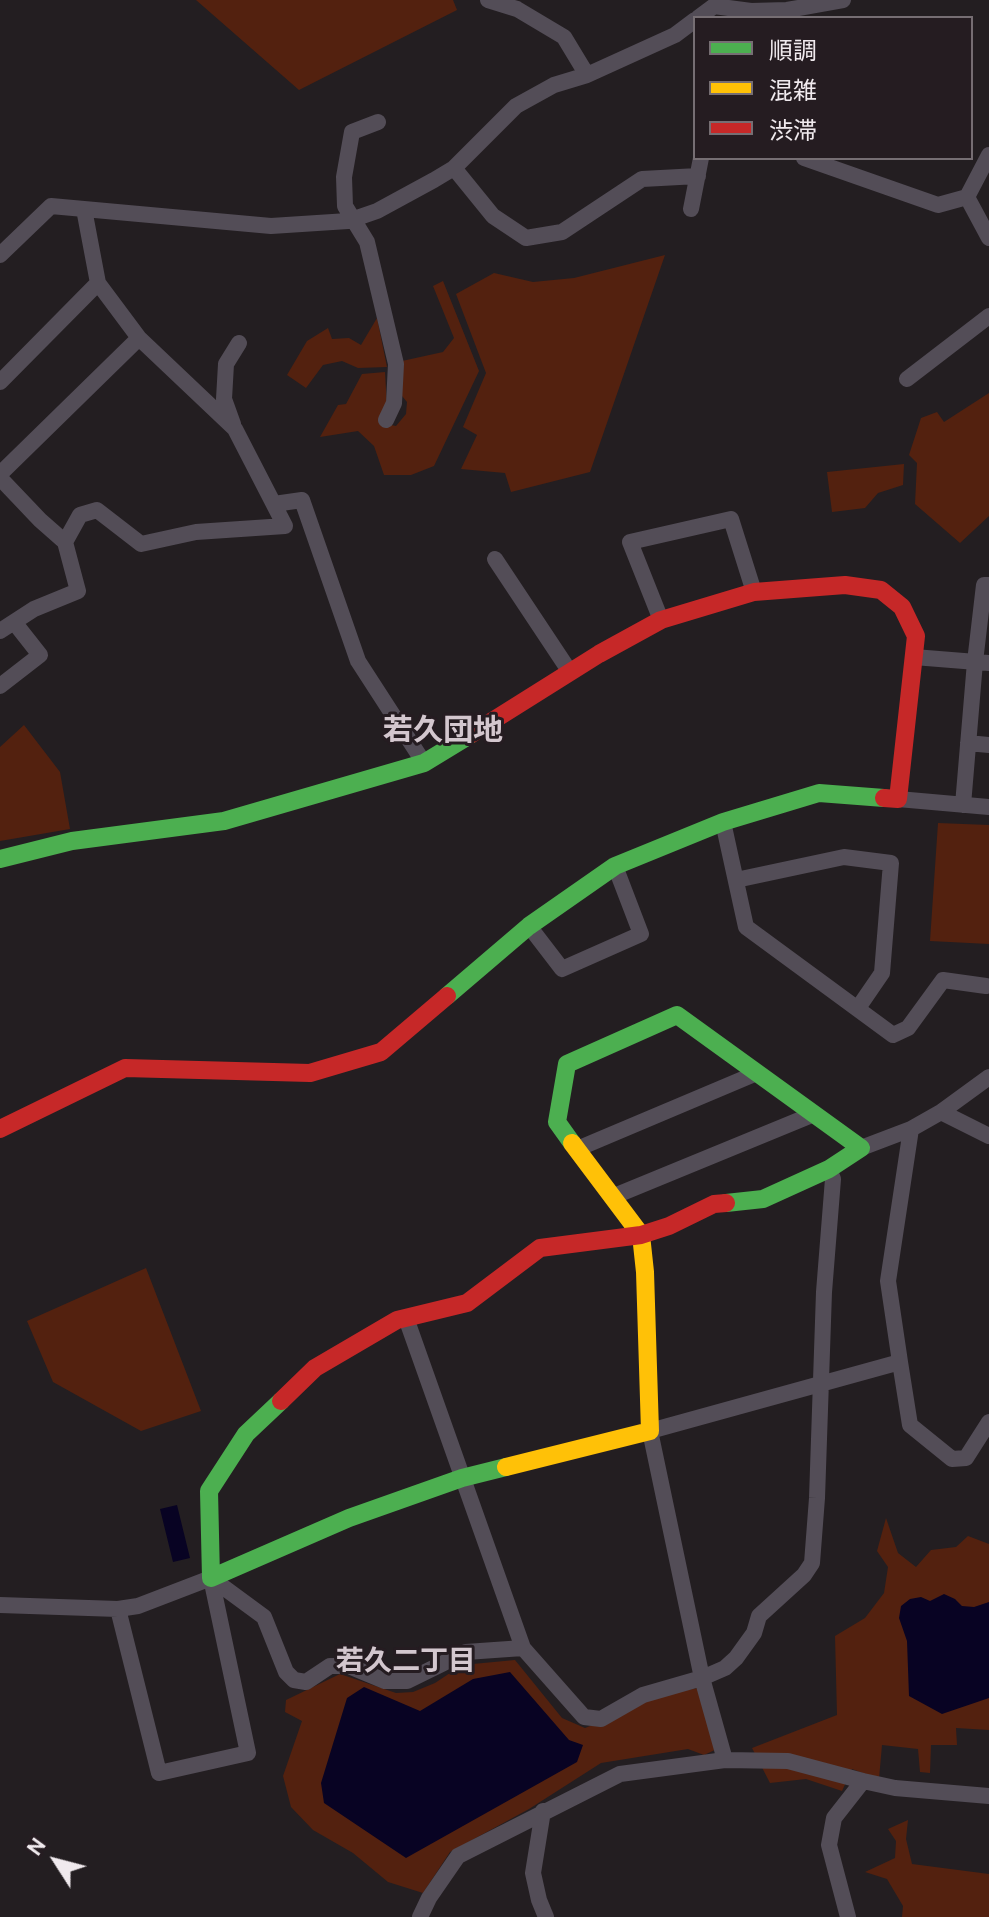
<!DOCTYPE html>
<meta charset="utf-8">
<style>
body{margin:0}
#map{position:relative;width:989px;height:1917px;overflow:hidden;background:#231e21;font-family:Cabin,"Noto Sans JP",sans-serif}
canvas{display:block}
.legend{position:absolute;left:693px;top:16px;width:280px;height:144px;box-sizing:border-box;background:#251c21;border:2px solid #766e73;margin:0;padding:10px 14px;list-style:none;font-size:24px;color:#f0eaee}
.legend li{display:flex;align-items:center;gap:16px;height:40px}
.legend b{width:40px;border:2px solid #766e73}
.north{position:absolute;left:16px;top:1821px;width:80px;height:80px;-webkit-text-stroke:6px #251c21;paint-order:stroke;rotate:306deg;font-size:22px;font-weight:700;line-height:32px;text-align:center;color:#f0eaee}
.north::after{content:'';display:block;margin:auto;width:28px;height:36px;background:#f0eaee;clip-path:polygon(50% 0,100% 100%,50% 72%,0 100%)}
</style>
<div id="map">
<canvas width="989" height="1917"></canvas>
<ul class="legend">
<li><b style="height:10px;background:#4caf50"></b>順調</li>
<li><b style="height:10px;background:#ffc107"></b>混雑</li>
<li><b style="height:10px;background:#c62828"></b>渋滞</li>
</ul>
<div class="north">N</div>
</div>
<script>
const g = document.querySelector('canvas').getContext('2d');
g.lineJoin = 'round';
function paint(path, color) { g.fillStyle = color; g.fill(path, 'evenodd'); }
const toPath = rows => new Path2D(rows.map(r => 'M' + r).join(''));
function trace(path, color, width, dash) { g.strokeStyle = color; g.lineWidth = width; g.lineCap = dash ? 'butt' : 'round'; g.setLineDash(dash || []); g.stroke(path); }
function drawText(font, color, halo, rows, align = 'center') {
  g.font = font + ' Cabin,"Noto Sans JP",sans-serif'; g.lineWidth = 6; g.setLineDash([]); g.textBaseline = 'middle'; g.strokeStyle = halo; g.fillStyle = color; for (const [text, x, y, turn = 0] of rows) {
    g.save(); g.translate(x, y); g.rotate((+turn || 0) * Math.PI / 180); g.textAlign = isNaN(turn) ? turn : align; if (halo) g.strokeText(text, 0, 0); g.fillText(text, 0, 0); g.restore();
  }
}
const green = toPath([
 [196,0,453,0,457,10,299,90],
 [665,255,590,472,511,492,505,473,461,469,477,435,463,427,486,373,456,294,494,273,533,282,574,278],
 [443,281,479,371,434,466,411,475,384,475,374,446,358,431,320,437,338,405,346,404,362,374,385,372,387,407,381,423,396,426,406,414,407,402,402,396,402,361,443,352,454,338,433,286],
 [377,318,387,367,358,368,342,361,323,365,306,388,287,375,307,341,328,328,332,339,349,338,361,345],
 [989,393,989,516,960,543,915,504,917,463,909,455,921,418,937,412,944,422],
 [904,464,903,485,878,493,865,508,832,512,827,472],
 [24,725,60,772,70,829,0,841,0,747],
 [938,823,989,825,989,944,930,941],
 [146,1268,201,1411,141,1431,53,1382,27,1321],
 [886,1518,898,1553,916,1567,931,1550,956,1547,968,1536,989,1544,989,1730,956,1728,957,1745,931,1745,930,1773,920,1772,918,1749,882,1745,879,1779,852,1769,842,1791,806,1779,770,1783,752,1748,837,1715,835,1636,865,1618,884,1593,888,1567,877,1551],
 [515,1660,562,1718,585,1728,616,1716,643,1698,698,1688,717,1749,704,1755,688,1749,601,1763,529,1809,450,1852,423,1893,388,1882,353,1853,313,1830,291,1807,283,1776,302,1721,285,1712,286,1700,340,1674,396,1693,413,1692,435,1683,462,1665],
 [908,1820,906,1839,912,1864,989,1874,989,1917,902,1917,903,1906,887,1879,865,1872,895,1858,896,1841,888,1829]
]);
const water = toPath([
 [177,1505,190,1558,173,1562,160,1509],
 [944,1594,955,1599,962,1606,974,1607,989,1602,989,1698,942,1714,909,1696,907,1641,899,1618,901,1606,910,1599,921,1597,930,1601],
 [510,1672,569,1740,583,1745,577,1762,406,1858,324,1803,321,1783,347,1698,364,1687,420,1711,473,1679]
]);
const street = toPath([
 [488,0,517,9,564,37,587,75,675,35,695,20],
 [698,18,714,6,751,11,787,10,843,0],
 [378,122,352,132,344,177,345,206,367,242,396,364,394,403,386,420],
 [989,155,967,197,989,238],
 [804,158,938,205,967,197],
 [454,168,493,216,526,238,562,232,642,179,698,176],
 [84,209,271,226,348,221,377,211,434,180,454,168,516,106,554,85,587,75],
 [691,209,701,158],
 [0,255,51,206,84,209,98,283,139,338,0,474],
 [907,379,989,316],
 [0,382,98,283],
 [233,424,224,399,226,364,239,343],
 [0,478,40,520,65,542,78,591,34,609,0,631],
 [274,504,302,500,358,661,424,763],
 [65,542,80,515,97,510,141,544,196,532,285,526,235,429,139,338],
 [495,559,570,672],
 [661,620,630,542,731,519,754,592],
 [914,657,989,663],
 [0,686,40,655,14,622],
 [968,743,989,745],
 [898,799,989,807],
 [963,805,975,662,984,585,989,585],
 [723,822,746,927,893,1035,908,1028,943,980,986,986],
 [736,880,844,857,891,863,882,973,858,1008],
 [529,926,562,969,641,934,615,866],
 [941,1112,989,1136],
 [911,1129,941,1112,989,1077],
 [577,1149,757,1073],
 [612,1197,814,1114],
 [406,1318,523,1648],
 [900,1362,910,1425,952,1459,966,1458,989,1422],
 [0,1605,118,1609,138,1606,211,1578,264,1617,286,1672,294,1680,306,1682,330,1666,349,1666,385,1681,407,1681,466,1652,523,1648,584,1717,601,1719,643,1695,702,1678,725,1668,736,1658,754,1633,759,1616,804,1575,812,1563,817,1498,824,1292,833,1179,829,1169],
 [118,1609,159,1773,248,1753,211,1578],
 [725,1760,702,1678,650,1431,900,1362,888,1281,911,1129,861,1148],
 [543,1811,533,1873,539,1900,546,1917],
 [420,1917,429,1898,458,1856,620,1774,725,1760,788,1761,863,1781],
 [848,1917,829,1845,834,1818,863,1781,895,1788,989,1796]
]);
const fast = toPath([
 [0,859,72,841,224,821,424,763,470,735],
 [447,996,529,926,615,866,723,822,819,793,884,798],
 [572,1143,557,1122,567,1064,677,1015,861,1148,829,1169,763,1199,726,1203],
 [281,1401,246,1434,209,1491,211,1578,349,1518,462,1478,506,1467]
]);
const slow = toPath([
 [572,1143,641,1235],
 [506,1467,650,1431,645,1272,641,1235]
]);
const jam = toPath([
 [470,735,599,654,661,620,754,592,845,585,881,590,902,607,916,636,898,799,884,798],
 [0,1129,125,1068,310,1073,381,1052,447,996],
 [281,1401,315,1368,397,1320,467,1303,540,1248,641,1235,669,1226,714,1204,726,1203]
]);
const neighbourhoodNames = [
 ["若久二丁目",406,1662]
];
const quarterNames = [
 ["若久団地",443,731]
];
paint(green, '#53210f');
paint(water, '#080323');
trace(street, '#534d57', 16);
trace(fast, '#4caf50', 18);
trace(slow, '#ffc107', 18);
trace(jam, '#c62828', 18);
drawText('bold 28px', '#d3c7ce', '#251c21', neighbourhoodNames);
drawText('bold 30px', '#d3c7ce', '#251c21', quarterNames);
</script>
